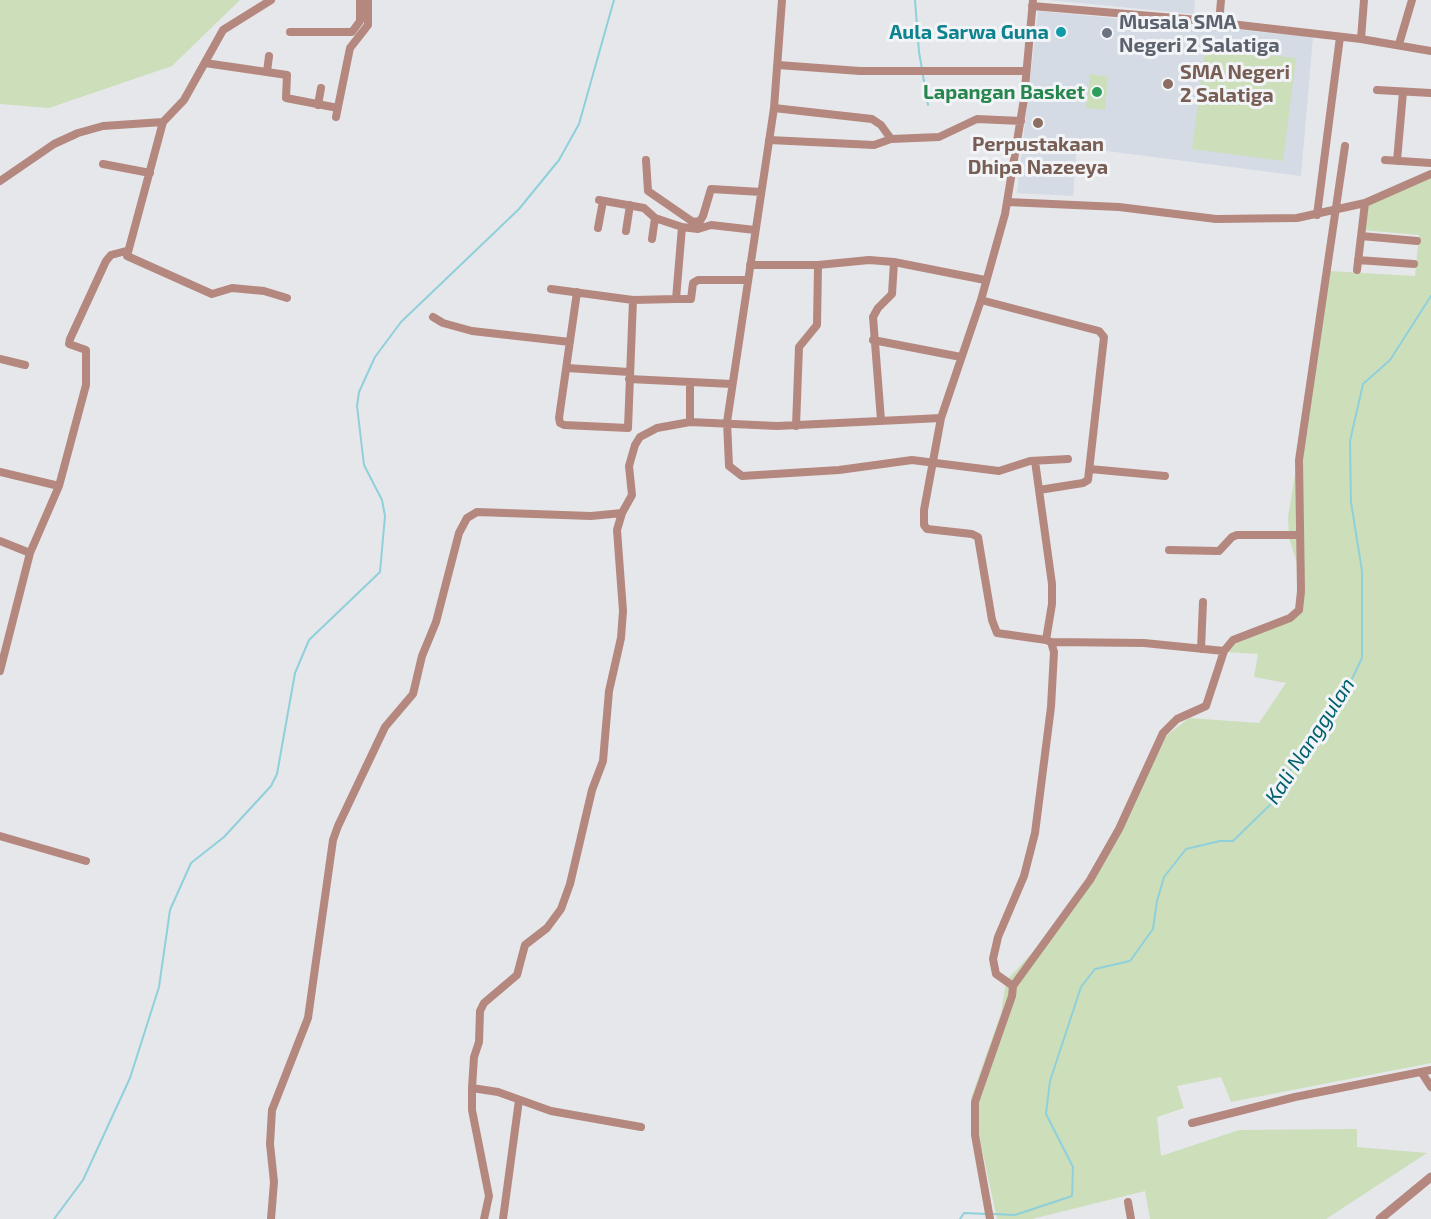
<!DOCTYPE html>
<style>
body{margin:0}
canvas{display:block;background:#e5e7ea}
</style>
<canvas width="1431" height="1219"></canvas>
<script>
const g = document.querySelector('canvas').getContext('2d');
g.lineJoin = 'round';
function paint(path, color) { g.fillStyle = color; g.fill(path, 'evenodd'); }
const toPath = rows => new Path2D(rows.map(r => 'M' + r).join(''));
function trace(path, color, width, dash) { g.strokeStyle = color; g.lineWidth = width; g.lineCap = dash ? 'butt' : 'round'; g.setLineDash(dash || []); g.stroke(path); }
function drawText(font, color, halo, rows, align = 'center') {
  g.font = font + ' "Exo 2",sans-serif'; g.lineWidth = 6; g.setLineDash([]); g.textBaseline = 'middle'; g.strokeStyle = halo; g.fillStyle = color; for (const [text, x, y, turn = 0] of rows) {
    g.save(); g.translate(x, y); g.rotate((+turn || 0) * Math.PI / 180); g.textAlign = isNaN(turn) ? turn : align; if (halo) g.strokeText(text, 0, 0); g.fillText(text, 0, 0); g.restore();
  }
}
const built = toPath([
 [1048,0,1195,0,1194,14],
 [1038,11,1313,37,1301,176,1107,151,1077,142,1073,196,1017,193]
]);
const green = toPath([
 [0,0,240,0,172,66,49,108,0,104],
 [1205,49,1296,58,1283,161,1192,149],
 [1090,74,1108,77,1105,110,1086,108],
 [1431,176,1431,1063,1231,1102,1221,1077,1177,1086,1184,1108,1157,1117,1161,1156,1239,1130,1357,1129,1357,1147,1427,1153,1326,1219,1150,1219,1145,1191,1032,1219,997,1219,971,1098,1001,1013,1006,981,1045,939,1090,879,1166,736,1189,718,1259,723,1286,683,1254,677,1258,654,1226,652,1232,645,1295,611,1304,585,1289,538,1288,517,1329,271,1415,276,1419,235,1362,230,1364,205]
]);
const stream = toPath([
 [915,0,919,52,928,105],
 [993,1214,1015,1215,1072,1196,1073,1167,1046,1114,1050,1081,1081,987,1095,969,1130,961,1153,929,1157,901,1164,877,1186,849,1220,841,1233,841,1277,798,1290,771,1342,700,1362,658,1362,571,1351,502,1350,441,1363,384,1390,360,1431,296],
 [54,1219,83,1180,130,1078,159,987,170,910,191,863,224,837,271,786,277,774,295,673,309,640,380,572,385,516,382,500,364,465,357,406,359,392,375,357,401,322,519,209,559,160,579,124,614,0],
 [960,1219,964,1213,987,1214]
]);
const minor = toPath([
 [782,0,774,108,727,422,729,466,742,476,839,470,912,460,999,471,1030,461,1068,459],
 [1032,6,1187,19,1361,39,1431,51],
 [1219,24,1221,0],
 [290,32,352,32,360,21,360,0],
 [1361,39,1364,0],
 [1399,44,1412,0],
 [205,63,287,75,286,98,338,108],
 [778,65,860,71,1025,71],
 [267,72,269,56],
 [1377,90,1431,93],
 [318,105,321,88],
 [774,108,872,119,881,125,891,139,939,137,977,119,1021,121],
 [336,117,350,48,368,25,368,0],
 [163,122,127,256,212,294,232,288,264,291,287,298],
 [769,140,874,145,891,139],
 [646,160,648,191,693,222,700,221,703,216,711,189,761,192],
 [1385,160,1431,163],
 [1397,161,1403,92],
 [103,164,150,173],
 [0,181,54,144,78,133,103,126,163,122,184,100,223,30,271,0],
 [599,200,644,208,655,218,682,227,698,229,711,225,755,230],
 [1007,202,1119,207,1216,219,1297,218,1365,203,1431,174],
 [1317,215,1340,37],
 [598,228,603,201],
 [626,231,630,205],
 [1361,236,1417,241],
 [652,239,655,218],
 [1358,260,1414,264],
 [750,265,818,265,869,260,894,262,985,280],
 [1357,270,1365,203],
 [551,289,633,300,676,299,682,227],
 [577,292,559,418,560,423,564,425,628,428,633,300],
 [676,299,691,299,693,283,698,280,747,280],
 [981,300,1099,331,1104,337,1088,480,1083,483,1039,490],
 [433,317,443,323,472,331,570,342],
 [873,340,961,357],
 [0,359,25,365],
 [567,368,629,372],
 [629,379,732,384],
 [881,420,873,317,878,308,892,294,894,262],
 [690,422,690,384],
 [796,426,799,347,817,325,818,265],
 [1035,461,1052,584,1052,604,1046,640],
 [1090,469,1165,476],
 [0,472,59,486,30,553,0,671],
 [59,486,86,385,86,350,69,344,70,339,106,261,111,255,126,251],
 [0,541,30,553],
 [1169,550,1219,551,1232,537,1237,535,1299,535],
 [1051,642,1144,643,1224,651],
 [1201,649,1203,602],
 [0,836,86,861],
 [1013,986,1090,880,1119,829,1163,733,1177,719,1206,706,1224,651,1233,640,1290,618,1299,610,1301,591,1299,460,1345,146],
 [1422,1073,1431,1087],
 [472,1088,474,1057,479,1042,480,1011,484,1003,517,975,525,945,547,928,561,909,570,884,592,790,603,761,609,691,621,638,623,611,617,530,622,513],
 [1192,1123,1295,1097,1431,1070],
 [1128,1202,1131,1219],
 [271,1219,274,1182,270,1144,272,1110,308,1018,333,840,338,826,385,727,413,694,422,656,436,622,459,533,467,518,477,512,591,516,622,513,632,495,629,466,635,445,640,437,657,428,690,422,777,426,941,418],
 [484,1219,489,1196,472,1110,472,1088,498,1092,551,1111,641,1127],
 [503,1219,519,1100],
 [990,1219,975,1135,975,1102,1012,996,1013,986,996,974,993,959,998,937,1024,876,1035,833,1051,707,1054,652,1051,642,1046,640,997,633,992,620,978,537,972,534,927,529,924,525,924,510,941,418,981,300,1005,214,1024,99,1033,0]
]);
const tertiary = toPath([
 [1380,1219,1431,1177]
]);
const markers = [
 [1061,32,6,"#0f9aa8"],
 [1107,33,6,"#6b7280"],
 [1168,84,6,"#8d6e63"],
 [1097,92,6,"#2e9e5b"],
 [1038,123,6,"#8d6e63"]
];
const worshipNames = [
 ["Musala SMA",1119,22],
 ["Negeri 2 Salatiga",1119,45]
];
const cultureNames = [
 ["Aula Sarwa Guna",1049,32]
];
const educationNames = [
 ["SMA Negeri",1180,72],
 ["2 Salatiga",1180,95],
 ["Perpustakaan",1038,144,"center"],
 ["Dhipa Nazeeya",1038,167,"center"]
];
const leisureNames = [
 ["Lapangan Basket",1085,92]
];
const waterNames = [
 ["Kali Nanggulan",1310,741,-57]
];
paint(built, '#d4dbe4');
paint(green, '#ccdfba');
trace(stream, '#8fd0db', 2);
trace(minor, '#b5887f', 8);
trace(tertiary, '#b5887f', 9);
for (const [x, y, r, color] of markers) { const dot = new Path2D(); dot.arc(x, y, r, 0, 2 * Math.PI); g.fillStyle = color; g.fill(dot); trace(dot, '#f2f4f7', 2); }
drawText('bold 20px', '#5b616d', '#f2f4f7', worshipNames, 'left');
drawText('bold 20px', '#0d838f', '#f2f4f7', cultureNames, 'right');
drawText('bold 20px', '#785e54', '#f2f4f7', educationNames, 'left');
drawText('bold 20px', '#27864d', '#f2f4f7', leisureNames, 'right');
drawText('italic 21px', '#01616d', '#f2f4f7', waterNames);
</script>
